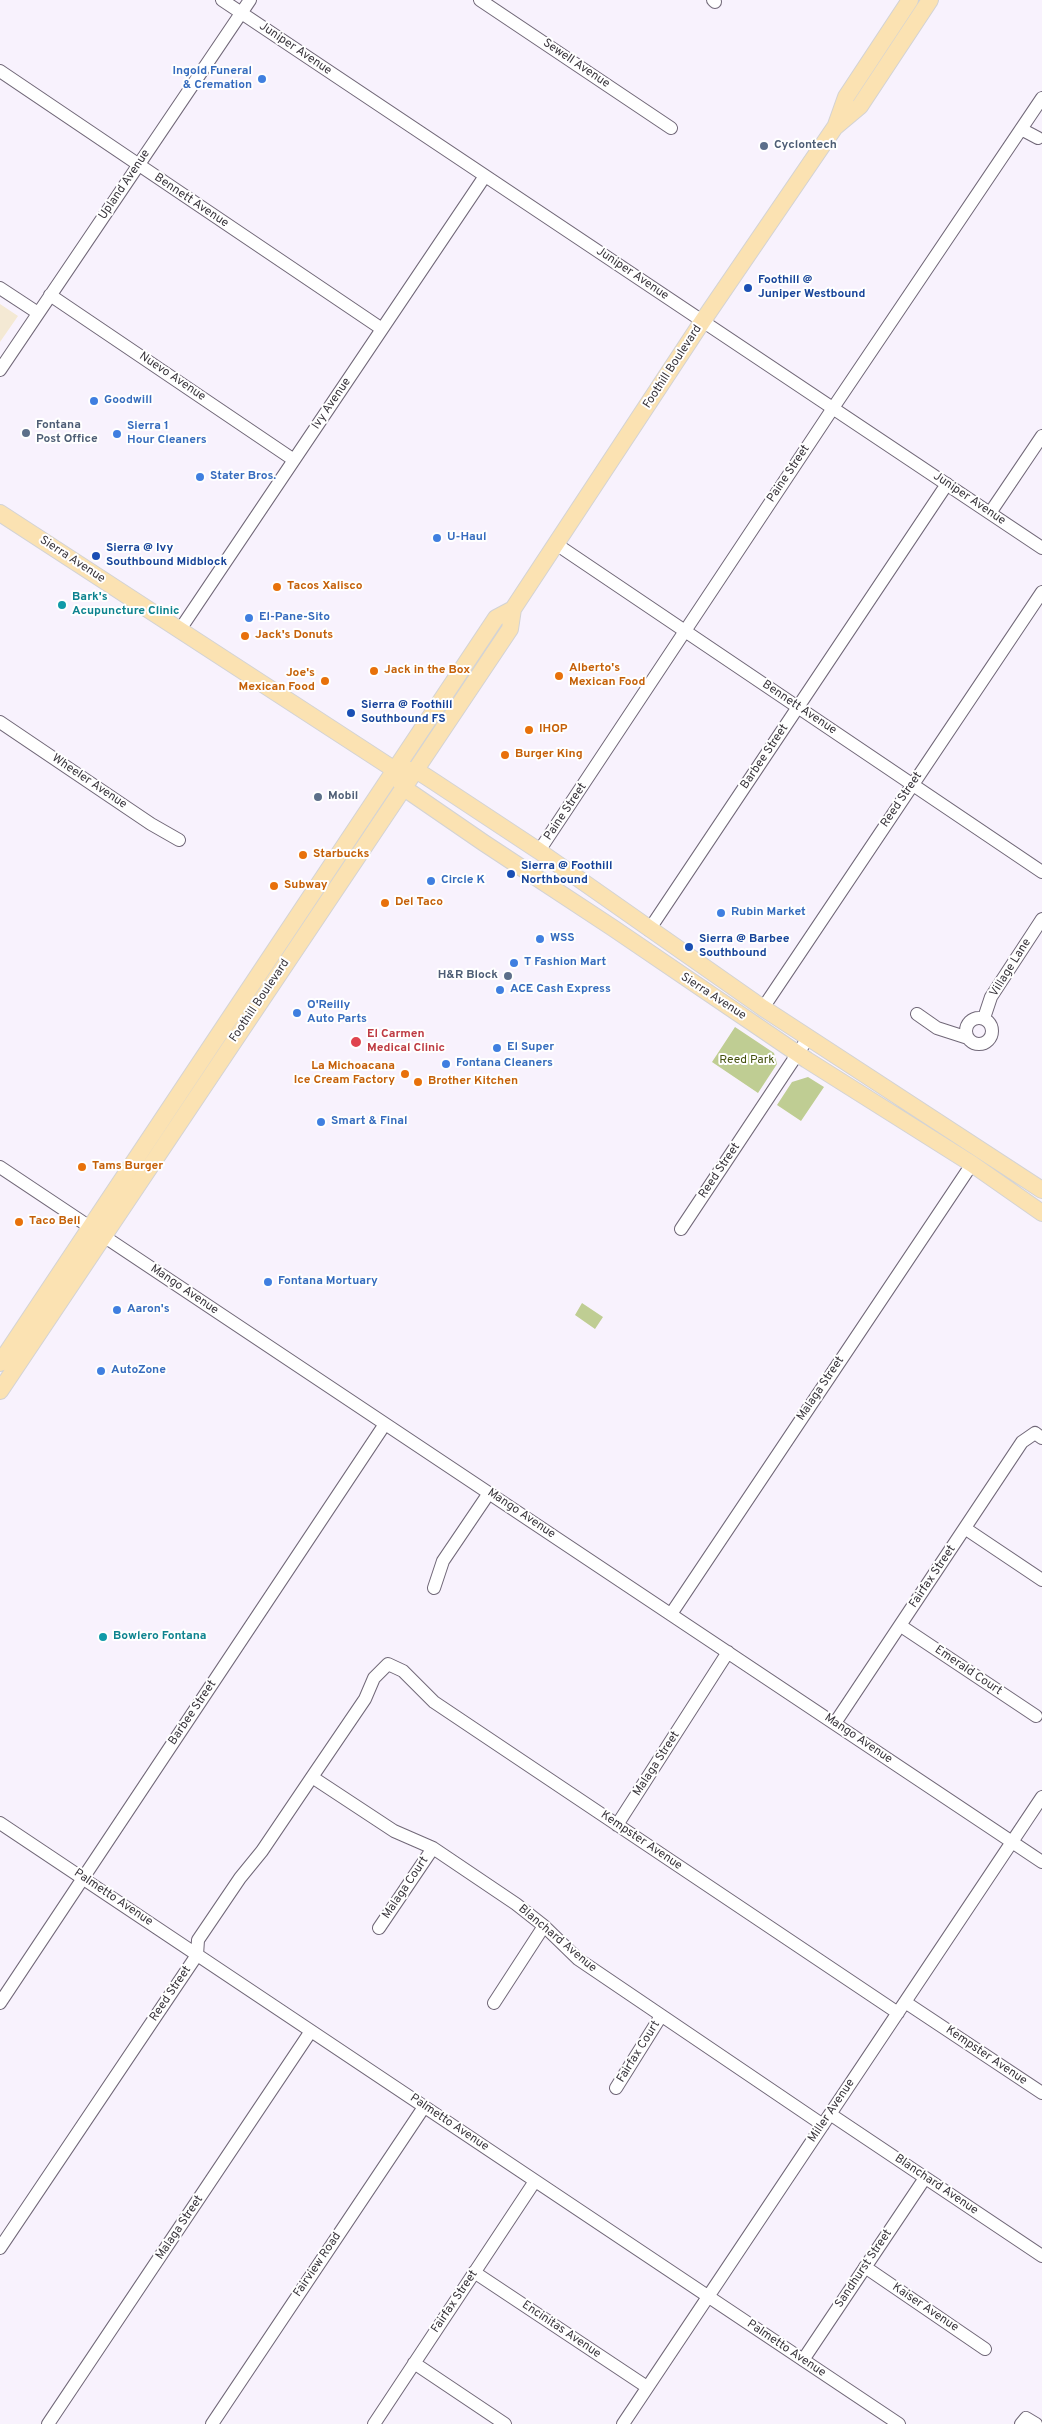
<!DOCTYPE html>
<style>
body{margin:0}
canvas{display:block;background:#f8f2fd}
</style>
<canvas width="1042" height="2424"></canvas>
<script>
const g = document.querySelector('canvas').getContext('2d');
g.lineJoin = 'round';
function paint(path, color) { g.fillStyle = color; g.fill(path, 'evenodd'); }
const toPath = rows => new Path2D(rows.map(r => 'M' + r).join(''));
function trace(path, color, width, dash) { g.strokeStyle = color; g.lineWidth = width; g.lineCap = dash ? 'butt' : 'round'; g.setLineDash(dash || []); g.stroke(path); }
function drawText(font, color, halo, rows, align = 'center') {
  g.font = font + ' Overpass,sans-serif'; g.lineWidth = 4; g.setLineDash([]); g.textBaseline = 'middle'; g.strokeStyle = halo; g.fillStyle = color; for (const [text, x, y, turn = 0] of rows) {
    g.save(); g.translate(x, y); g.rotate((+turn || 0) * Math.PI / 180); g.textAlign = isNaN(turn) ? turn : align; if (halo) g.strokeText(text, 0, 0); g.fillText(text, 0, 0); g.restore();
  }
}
const education = toPath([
 [0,304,18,316,0,342]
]);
const green = toPath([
 [735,1027,774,1053,777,1064,758,1093,712,1062],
 [808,1077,824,1087,801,1121,777,1105,792,1082],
 [582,1303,603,1317,595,1329,575,1315]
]);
const minor = toPath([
 [222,0,1042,548],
 [480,0,671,128],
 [713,0,715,2],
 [0,71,382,329],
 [1021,129,1038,138],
 [0,288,38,313],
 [50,295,294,460],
 [0,370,250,0],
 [990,513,1042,436],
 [556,544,1042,872],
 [179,631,485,176],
 [0,722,151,824,179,840],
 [539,851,833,408,1042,98],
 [649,930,947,484],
 [763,1008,1042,592],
 [917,1014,937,1028,968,1038],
 '966 1031a13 13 0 1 1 26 0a13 13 0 1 1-26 0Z',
 [984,1018,991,997,1042,919],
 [0,1167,1042,1862],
 [681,1229,808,1038],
 [966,1529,1042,1580],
 [434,1588,443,1561,489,1493],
 [671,1614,972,1164],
 [901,1626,1036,1716],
 [835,1723,1022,1442,1035,1433,1042,1438],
 [312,1777,394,1831,433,1848,516,1904,544,1926,578,1959,823,2125],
 [0,1823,899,2424],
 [617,1825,728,1652],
 [379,1928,433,1848],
 [905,2002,1042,2093],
 [0,2003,385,1424],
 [494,2003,544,1926],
 [616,2088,661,2016],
 [830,2114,1042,2256],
 [0,2248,197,1955,198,1940,240,1878,262,1851,312,1777,365,1699,374,1678,388,1664,403,1671,434,1702,898,2013],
 [865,2267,985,2349],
 [474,2272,647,2387],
 [803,2360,925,2178],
 [414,2363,505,2424],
 [48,2424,311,2031],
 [212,2424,424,2107],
 [374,2424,535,2181],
 [623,2424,1042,1797],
 [1021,2424,1026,2418,1036,2424]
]);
const major = toPath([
 [836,125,846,97,910,0],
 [0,513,395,770,416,770,433,781,539,851,763,1008,1042,1190],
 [399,779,404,788,484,843,613,928,807,1060,972,1164,1042,1213],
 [0,1363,496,618,513,609],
 [0,1391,510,629,513,609,702,322,835,127,860,106,930,0]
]);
const markers = [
 [262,79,5,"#3f7fe0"],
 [764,146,5,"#5c6f8a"],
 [748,288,5,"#1a4fb4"],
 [94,401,5,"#3f7fe0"],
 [26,433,5,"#5c6f8a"],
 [117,434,5,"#3f7fe0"],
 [200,477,5,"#3f7fe0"],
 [437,538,5,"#3f7fe0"],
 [96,556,5,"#1a4fb4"],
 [277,587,5,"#e8710a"],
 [62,605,5,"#0f9aa8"],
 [249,618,5,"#3f7fe0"],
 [245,636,5,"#e8710a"],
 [374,671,5,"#e8710a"],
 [559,676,5,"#e8710a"],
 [325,681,5,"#e8710a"],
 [351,713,5,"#1a4fb4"],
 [529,730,5,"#e8710a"],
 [505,755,5,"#e8710a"],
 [318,797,5,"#5c6f8a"],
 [303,855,5,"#e8710a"],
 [511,874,5,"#1a4fb4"],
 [431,881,5,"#3f7fe0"],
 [274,886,5,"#e8710a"],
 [385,903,5,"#e8710a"],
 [721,913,5,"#3f7fe0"],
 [540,939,5,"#3f7fe0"],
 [689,947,5,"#1a4fb4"],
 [514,963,5,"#3f7fe0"],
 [508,976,5,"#5c6f8a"],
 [500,990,5,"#3f7fe0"],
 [297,1013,5,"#3f7fe0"],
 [356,1042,6,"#e0444e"],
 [497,1048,5,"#3f7fe0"],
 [446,1064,5,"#3f7fe0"],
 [405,1074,5,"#e8710a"],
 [418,1082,5,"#e8710a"],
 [321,1122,5,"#3f7fe0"],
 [82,1167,5,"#e8710a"],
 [19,1222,5,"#e8710a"],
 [268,1282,5,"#3f7fe0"],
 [117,1310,5,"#3f7fe0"],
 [101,1371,5,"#3f7fe0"],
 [103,1637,5,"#0f9aa8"]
];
const streetNames = [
 ["Juniper Avenue",295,49,34],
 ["Sewell Avenue",576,64,34],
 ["Upland Avenue",125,185,-56],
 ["Bennett Avenue",191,201,34],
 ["Juniper Avenue",632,274,34],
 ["Foothill Boulevard",673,367,-57],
 ["Nuevo Avenue",172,377,34],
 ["Ivy Avenue",332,404,-56],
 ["Paine Street",789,474,-56],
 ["Juniper Avenue",969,499,34],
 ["Sierra Avenue",72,560,33],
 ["Bennett Avenue",799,708,34],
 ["Barbee Street",765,757,-56],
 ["Wheeler Avenue",89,782,34],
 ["Reed Street",902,800,-56],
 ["Paine Street",566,812,-56],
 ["Village Lane",1011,968,-58],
 ["Sierra Avenue",713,997,33],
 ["Foothill Boulevard",260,1001,-56],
 ["Reed Street",720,1171,-56],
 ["Mango Avenue",184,1290,34],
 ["Malaga Street",821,1389,-56],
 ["Mango Avenue",521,1514,34],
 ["Fairfax Street",933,1577,-56],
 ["Emerald Court",968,1671,34],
 ["Barbee Street",193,1713,-56],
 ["Mango Avenue",858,1739,34],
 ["Malaga Street",657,1764,-57],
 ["Kempster Avenue",641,1841,34],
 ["Malaga Court",406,1888,-56],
 ["Palmetto Avenue",113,1898,34],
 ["Blanchard Avenue",557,1939,40],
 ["Reed Street",171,1994,-56],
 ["Fairfax Court",639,2052,-58],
 ["Kempster Avenue",986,2056,34],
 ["Miller Avenue",832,2111,-56],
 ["Palmetto Avenue",449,2123,34],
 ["Blanchard Avenue",936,2185,34],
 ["Malaga Street",180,2228,-56],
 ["Fairview Road",318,2265,-56],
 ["Sandhurst Street",864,2269,-56],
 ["Fairfax Street",455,2302,-56],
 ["Kaiser Avenue",925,2308,34],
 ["Encinitas Avenue",561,2330,34],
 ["Palmetto Avenue",786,2349,34]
];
const shopNames = [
 ["Ingold Funeral",252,72,"right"],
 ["& Cremation",252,86,"right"],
 ["Goodwill",104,401],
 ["Sierra 1",127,427],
 ["Hour Cleaners",127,441],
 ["Stater Bros.",210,477],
 ["U-Haul",447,538],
 ["El-Pane-Sito",259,618],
 ["Circle K",441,881],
 ["Rubin Market",731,913],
 ["WSS",550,939],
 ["T Fashion Mart",524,963],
 ["ACE Cash Express",510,990],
 ["O'Reilly",307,1006],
 ["Auto Parts",307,1020],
 ["El Super",507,1048],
 ["Fontana Cleaners",456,1064],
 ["Smart & Final",331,1122],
 ["Fontana Mortuary",278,1282],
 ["Aaron's",127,1310],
 ["AutoZone",111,1371]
];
const serviceNames = [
 ["Cyclontech",774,146],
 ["Fontana",36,426],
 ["Post Office",36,440],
 ["Mobil",328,797],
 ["H&R Block",498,976,"right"]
];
const transitNames = [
 ["Foothill @",758,281],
 ["Juniper Westbound",758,295],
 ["Sierra @ Ivy",106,549],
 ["Southbound Midblock",106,563],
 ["Sierra @ Foothill",361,706],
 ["Southbound FS",361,720],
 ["Sierra @ Foothill",521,867],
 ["Northbound",521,881],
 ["Sierra @ Barbee",699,940],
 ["Southbound",699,954]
];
const foodNames = [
 ["Tacos Xalisco",287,587],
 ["Jack's Donuts",255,636],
 ["Alberto's",569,669],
 ["Mexican Food",569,683],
 ["Jack in the Box",384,671],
 ["Joe's",315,674,"right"],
 ["Mexican Food",315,688,"right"],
 ["IHOP",539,730],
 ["Burger King",515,755],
 ["Starbucks",313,855],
 ["Subway",284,886],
 ["Del Taco",395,903],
 ["La Michoacana",395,1067,"right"],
 ["Ice Cream Factory",395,1081,"right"],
 ["Brother Kitchen",428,1082],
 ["Tams Burger",92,1167],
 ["Taco Bell",29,1222]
];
const cultureNames = [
 ["Bark's",72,598],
 ["Acupuncture Clinic",72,612],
 ["Bowlero Fontana",113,1637]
];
const healthNames = [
 ["El Carmen",367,1035],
 ["Medical Clinic",367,1049]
];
const parkNames = [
 ["Reed Park",747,1061]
];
paint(education, '#f4e9d4');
paint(green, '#bfcd93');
trace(minor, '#716878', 14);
trace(major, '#d3d3d4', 18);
trace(minor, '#fff', 12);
trace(major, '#fbe2b2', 16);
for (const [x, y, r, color] of markers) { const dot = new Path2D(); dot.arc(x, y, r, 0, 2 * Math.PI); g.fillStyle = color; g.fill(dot); trace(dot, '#fff', 2); }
drawText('12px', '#39353c', '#fff', streetNames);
drawText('bold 12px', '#366cbe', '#fff', shopNames, 'left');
drawText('bold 12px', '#4e5e75', '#fff', serviceNames, 'left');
drawText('bold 12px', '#164399', '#fff', transitNames, 'left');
drawText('bold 12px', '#c56008', '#fff', foodNames, 'left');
drawText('bold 12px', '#0d838f', '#fff', cultureNames, 'left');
drawText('bold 12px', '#be3a42', '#fff', healthNames, 'left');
drawText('12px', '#46520f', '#fff', parkNames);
</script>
